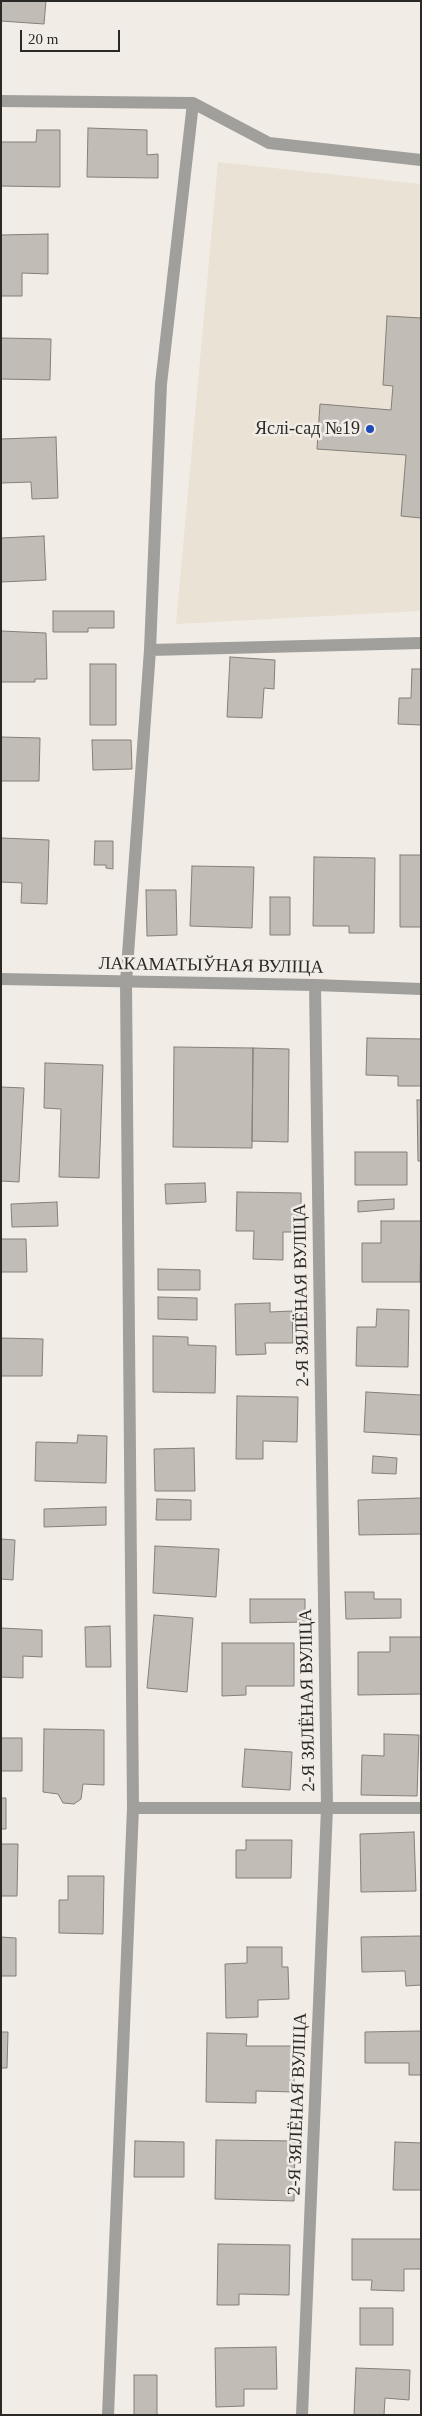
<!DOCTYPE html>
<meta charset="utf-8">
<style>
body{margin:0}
#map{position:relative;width:422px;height:2416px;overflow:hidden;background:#f1ede6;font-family:Georgia,serif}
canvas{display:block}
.frame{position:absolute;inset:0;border:2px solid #2b2927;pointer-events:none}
.scale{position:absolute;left:20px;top:30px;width:100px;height:22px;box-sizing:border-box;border:2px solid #2b2927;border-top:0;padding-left:6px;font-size:15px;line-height:18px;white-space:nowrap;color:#2b2927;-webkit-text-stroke:4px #f1ede6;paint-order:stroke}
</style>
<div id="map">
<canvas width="422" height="2416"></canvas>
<div class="frame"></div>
<div class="scale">20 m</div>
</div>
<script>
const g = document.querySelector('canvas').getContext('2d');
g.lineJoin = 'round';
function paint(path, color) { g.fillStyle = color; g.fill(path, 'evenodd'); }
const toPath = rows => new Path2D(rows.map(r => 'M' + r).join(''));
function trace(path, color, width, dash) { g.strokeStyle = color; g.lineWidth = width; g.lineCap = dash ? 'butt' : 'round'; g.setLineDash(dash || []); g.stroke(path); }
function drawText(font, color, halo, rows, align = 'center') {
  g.font = font + ' Georgia,serif'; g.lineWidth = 5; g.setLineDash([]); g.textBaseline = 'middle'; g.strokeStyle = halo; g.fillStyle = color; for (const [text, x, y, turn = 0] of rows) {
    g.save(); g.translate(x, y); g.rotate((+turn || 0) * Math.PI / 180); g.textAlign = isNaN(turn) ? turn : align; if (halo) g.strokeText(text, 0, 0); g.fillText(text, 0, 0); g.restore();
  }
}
const built = toPath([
 [218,162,421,184,421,611,176,624]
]);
const building = toPath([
 [1,1,46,1,44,24,1,21,1,1],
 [88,128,147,130,147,155,158,154,158,178,87,177,88,128],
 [37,130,60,130,60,187,1,186,1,142,36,142,37,130],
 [48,234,48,274,22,273,22,296,1,296,1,235,48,234],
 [387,316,421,318,421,518,401,516,406,455,317,449,320,404,391,410,393,386,383,385,387,316],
 [1,338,51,339,50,380,1,379,1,338],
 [56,437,58,498,32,499,31,482,1,483,1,439,56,437],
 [44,536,46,580,1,582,1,538,44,536],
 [53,611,114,611,114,628,88,628,88,632,53,632,53,611],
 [1,631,46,633,47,679,35,679,35,682,1,682,1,631],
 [230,657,275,660,274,689,264,688,262,718,227,717,230,657],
 [90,664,116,664,116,725,90,725,90,664],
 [412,669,421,669,421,725,398,724,399,698,411,698,412,669],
 [1,737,40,738,39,781,1,781,1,737],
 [92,740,131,740,132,769,93,770,92,740],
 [1,838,49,840,47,904,21,903,22,883,1,882,1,838],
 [95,841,113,841,113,869,106,868,106,865,94,865,95,841],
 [400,855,421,855,421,927,400,927,400,855],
 [314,857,375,858,374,933,349,933,349,926,313,926,314,857],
 [192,866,254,867,252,928,190,926,192,866],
 [146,890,176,890,177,935,147,936,146,890],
 [270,897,290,897,290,935,270,935,270,897],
 [367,1038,421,1039,421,1086,398,1086,398,1076,366,1075,367,1038],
 [174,1047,253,1048,252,1148,173,1147,174,1047],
 [253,1048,289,1049,288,1142,252,1141,253,1048],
 [45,1063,103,1065,99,1178,59,1177,61,1109,44,1108,45,1063],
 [1,1087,24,1088,19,1182,1,1181,1,1087],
 [417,1100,421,1100,421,1161,418,1161,417,1100],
 [355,1152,407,1152,407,1185,355,1185,355,1152],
 [205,1183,206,1202,166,1204,165,1184,205,1183],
 [237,1192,301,1193,301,1232,283,1232,283,1260,253,1259,254,1231,236,1231,237,1192],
 [394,1199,394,1209,358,1212,358,1201,394,1199],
 [57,1202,58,1226,12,1227,11,1204,57,1202],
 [381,1221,421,1221,420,1282,362,1282,362,1243,381,1243,381,1221],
 [1,1239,26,1239,27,1272,1,1272,1,1239],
 [158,1269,200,1270,200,1290,158,1290,158,1269],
 [158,1297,197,1298,197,1320,158,1319,158,1297],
 [270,1303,270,1312,292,1311,293,1343,265,1343,266,1354,236,1355,235,1304,270,1303],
 [377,1309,409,1310,408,1367,356,1366,357,1327,376,1327,377,1309],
 [153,1336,188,1337,188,1345,216,1346,215,1393,153,1392,153,1336],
 [1,1338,43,1339,42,1376,1,1376,1,1338],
 [366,1392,421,1395,421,1435,364,1432,366,1392],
 [237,1396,298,1397,297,1442,263,1441,263,1459,236,1459,237,1396],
 [78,1435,107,1436,106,1483,35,1481,36,1442,77,1443,78,1435],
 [194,1448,195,1491,155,1491,154,1449,194,1448],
 [373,1456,397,1458,396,1474,372,1473,373,1456],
 [421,1498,421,1534,359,1535,358,1500,421,1498],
 [157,1499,191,1500,191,1520,156,1520,157,1499],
 [106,1507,106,1525,44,1527,44,1509,106,1507],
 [1,1539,15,1540,13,1580,1,1579,1,1539],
 [155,1546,219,1549,216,1597,153,1593,155,1546],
 [345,1592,374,1592,374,1599,401,1599,401,1618,346,1619,345,1592],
 [250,1599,305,1599,305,1622,250,1623,250,1599],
 [154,1615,193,1618,187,1692,147,1688,154,1615],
 [110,1626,111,1667,86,1667,85,1627,110,1626],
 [1,1628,42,1630,42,1657,23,1656,23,1678,1,1677,1,1628],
 [390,1637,421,1637,421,1694,358,1695,358,1652,390,1652,390,1637],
 [222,1643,294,1643,294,1686,246,1686,246,1695,222,1696,222,1643],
 [44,1729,104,1730,104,1785,83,1784,81,1799,74,1804,63,1803,58,1794,43,1792,44,1729],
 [384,1734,419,1735,417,1796,361,1795,362,1755,384,1756,384,1734],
 [1,1738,22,1738,22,1771,1,1771,1,1738],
 [245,1749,292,1752,290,1790,242,1787,245,1749],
 [1,1798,6,1798,6,1829,1,1829,1,1798],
 [414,1832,416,1891,361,1892,360,1834,414,1832],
 [246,1840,292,1840,291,1878,236,1878,236,1850,246,1850,246,1840],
 [1,1844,18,1844,17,1896,1,1896,1,1844],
 [68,1876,104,1876,103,1934,59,1933,59,1900,68,1900,68,1876],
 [421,1936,421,1985,406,1986,405,1971,362,1972,361,1937,421,1936],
 [1,1937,16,1938,16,1976,1,1976,1,1937],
 [247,1947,282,1947,282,1967,288,1967,289,1999,258,2000,258,2017,226,2018,225,1964,247,1963,247,1947],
 [421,2031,421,2075,409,2075,409,2063,365,2063,365,2032,421,2031],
 [1,2032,8,2032,7,2068,1,2068,1,2032],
 [207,2033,247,2034,246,2046,294,2046,294,2092,256,2091,256,2103,206,2102,207,2033],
 [216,2140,295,2141,294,2201,215,2199,216,2140],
 [135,2141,184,2142,184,2177,134,2177,135,2141],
 [395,2142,421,2143,421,2190,393,2190,395,2142],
 [352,2239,421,2239,421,2269,404,2269,404,2291,371,2290,372,2280,352,2280,352,2239],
 [218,2244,290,2245,289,2295,239,2294,239,2305,217,2305,218,2244],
 [360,2308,393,2308,393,2345,360,2345,360,2308],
 [276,2347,277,2389,244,2389,244,2406,216,2407,215,2348,276,2347],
 [356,2368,410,2370,409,2400,385,2398,384,2415,354,2415,356,2368],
 [134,2375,157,2375,157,2415,134,2415,134,2375]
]);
const lane = toPath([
 [1,101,193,103,269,143,421,160],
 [150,650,421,643],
 [133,1808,421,1808],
 [108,2415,133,1808,126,982,150,650,161,384,193,103]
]);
const street = toPath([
 [1,979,315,985,421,989],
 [302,2415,327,1808,315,985]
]);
const markers = [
 [370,429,5,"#1d4cb9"]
];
const poiNames = [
 ["Яслі-сад №19",360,429]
];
const streetNames = [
 ["ЛАКАМАТЫЎНАЯ ВУЛІЦА",211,966,1],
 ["2-Я ЗЯЛЁНАЯ ВУЛІЦА",302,1295,-91],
 ["2-Я ЗЯЛЁНАЯ ВУЛІЦА",308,1700,-91],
 ["2-Я ЗЯЛЁНАЯ ВУЛІЦА",298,2104,-88]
];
paint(built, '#eae2d4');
paint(building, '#c1bdb6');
trace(building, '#848079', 1);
trace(lane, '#a09f9c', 12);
trace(street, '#a09f9c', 12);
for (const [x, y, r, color] of markers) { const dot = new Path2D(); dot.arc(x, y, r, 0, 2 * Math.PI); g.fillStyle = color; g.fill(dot); trace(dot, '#f1ede6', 2); }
drawText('18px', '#2b2927', '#f1ede6', poiNames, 'right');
drawText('18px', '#2b2927', '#f1ede6', streetNames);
</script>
